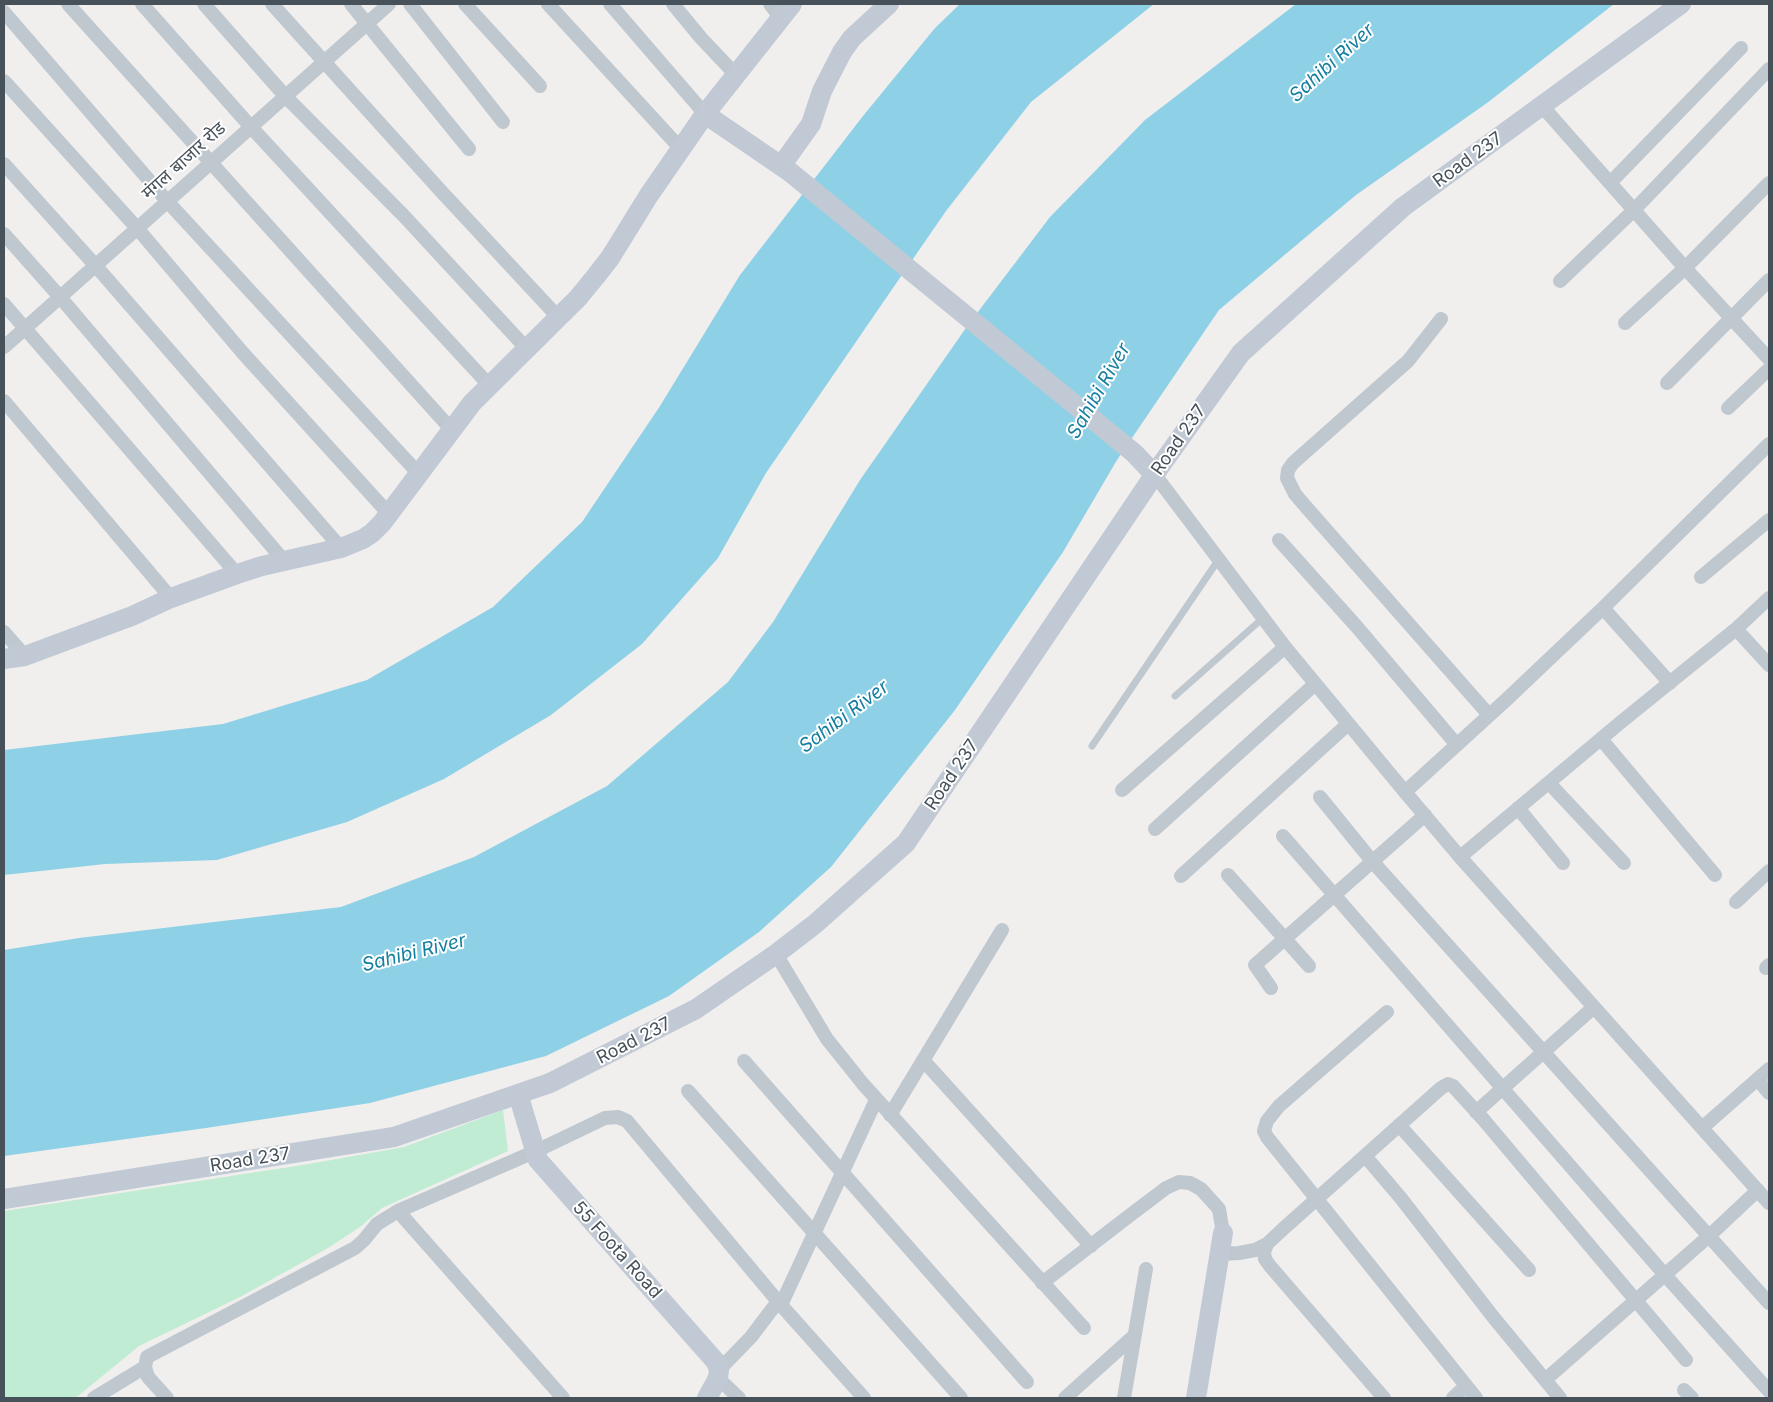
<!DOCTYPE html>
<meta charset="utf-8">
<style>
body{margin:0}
#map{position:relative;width:1773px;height:1402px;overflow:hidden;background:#f1eeee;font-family:Inter,sans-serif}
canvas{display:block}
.frame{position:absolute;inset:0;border:5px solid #47515a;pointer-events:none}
</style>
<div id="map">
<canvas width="1773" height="1402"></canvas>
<div class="frame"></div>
</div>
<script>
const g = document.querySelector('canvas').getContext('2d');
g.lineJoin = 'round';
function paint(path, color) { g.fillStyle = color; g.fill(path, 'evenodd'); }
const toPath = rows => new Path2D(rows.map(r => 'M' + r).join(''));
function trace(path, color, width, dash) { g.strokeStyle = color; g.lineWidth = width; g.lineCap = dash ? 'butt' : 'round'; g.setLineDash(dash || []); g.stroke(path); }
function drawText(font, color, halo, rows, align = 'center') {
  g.font = font + ' Inter,"Noto Sans Devanagari",sans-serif'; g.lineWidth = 4; g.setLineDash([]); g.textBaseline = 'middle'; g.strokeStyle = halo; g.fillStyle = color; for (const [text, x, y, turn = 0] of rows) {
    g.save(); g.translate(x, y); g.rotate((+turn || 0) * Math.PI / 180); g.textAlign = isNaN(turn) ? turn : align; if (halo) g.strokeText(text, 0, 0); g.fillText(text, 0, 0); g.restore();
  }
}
const green = toPath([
 [503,1110,508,1151,382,1208,360,1227,328,1248,240,1297,139,1346,78,1396,73,1398,4,1398,4,1211,309,1164,404,1147]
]);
const water = toPath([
 [960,4,1154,4,1031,102,946,211,895,285,766,473,718,558,642,644,551,715,444,779,347,822,217,860,105,864,4,875,4,750,223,724,367,680,493,607,582,522,660,406,740,275,863,116,935,28],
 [1296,4,1614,4,1487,103,1356,195,1219,310,1117,460,1063,552,955,710,831,867,759,932,669,996,546,1056,370,1103,206,1128,4,1156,4,950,79,938,341,907,474,857,607,786,728,682,773,622,860,480,968,325,1050,217,1145,120]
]);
const lane = toPath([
 [1175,696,1263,618],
 [1092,746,1219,559]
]);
const street = toPath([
 [68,4,451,429],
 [142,4,251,127,489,385],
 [204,4,286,97,404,216,526,348],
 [272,4,439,189,558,317],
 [351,4,469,149],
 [410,4,503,122],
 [465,4,540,86],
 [548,4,681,149],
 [610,4,705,114],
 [673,4,701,38,736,75],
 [770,4,780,17],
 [4,12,167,201,419,474],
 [4,81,137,228,242,352,389,514],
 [1542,106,1685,268,1769,359],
 [4,164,95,265,341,548],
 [1610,183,1741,48],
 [4,234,60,297,285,562],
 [1560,281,1634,210,1769,69],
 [4,304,237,574],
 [1441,319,1408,361,1293,463,1288,470,1287,478,1295,494,1307,508,1489,715],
 [1625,323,1685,268,1769,183],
 [4,347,389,4],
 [1667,383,1769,280],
 [4,401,171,598],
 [1728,408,1769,369],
 [1155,475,1285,647,1405,792,1460,857,1769,1203],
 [1279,540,1357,627,1457,745],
 [1701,577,1769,520],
 [1603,608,1670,683],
 [1736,629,1769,665],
 [4,632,25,656],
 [1601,739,1715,875],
 [1549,783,1624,863],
 [1122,790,1285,647],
 [1405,792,1506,700,1603,608,1769,444],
 [1320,797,1372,861,1769,1303],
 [1518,808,1563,863],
 [1155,829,1315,684],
 [1283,836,1665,1275,1769,1391],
 [1460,857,1621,722,1736,629,1769,598],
 [1228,875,1309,966],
 [1181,876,1348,724],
 [1736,902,1769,871],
 [776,954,827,1039,863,1084,1084,1328],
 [1766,968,1769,965],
 [1271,988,1255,965,1425,815],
 [1387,1012,1279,1106,1267,1121,1264,1131,1267,1137,1476,1398],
 [923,1060,1091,1246],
 [744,1061,1027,1382],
 [1758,1080,1769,1093],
 [688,1091,961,1398],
 [1476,1112,1594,1007],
 [890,1115,1002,930],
 [1399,1125,1529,1270],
 [1702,1128,1769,1069],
 [1365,1156,1400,1197,1494,1318,1560,1398],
 [1221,1254,1239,1253,1255,1250,1267,1244],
 [1042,1283,1129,1216,1166,1188,1179,1182,1190,1183,1201,1189,1219,1209,1223,1233],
 [781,1305,876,1100],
 [719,1370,751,1337,779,1300],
 [718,1378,739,1398],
 [1545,1380,1709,1236,1758,1190],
 [1684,1390,1692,1398],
 [94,1398,145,1367],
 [167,1398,148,1377,145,1367,147,1357,355,1248,364,1240,377,1224,398,1211],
 [563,1398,398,1211,534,1152,605,1118,618,1117,627,1121,781,1305,864,1398],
 [1065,1398,1135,1335],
 [1124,1398,1146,1269],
 [1384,1398,1270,1266,1265,1259,1264,1252,1267,1244,1283,1229,1441,1088,1448,1084,1453,1086,1483,1119,1686,1360],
 [1453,1398,1466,1386]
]);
const secondary = toPath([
 [705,114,790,172,1134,453,1155,475],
 [781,166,811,124,822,91,842,52,852,38,889,4],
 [4,659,25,656,132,616,171,598,237,574,262,566,341,548,363,539,372,533,382,523,472,403,578,298,596,276,610,258,649,195,705,114,792,4],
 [518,1094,538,1160,716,1362,719,1370,718,1378,707,1398],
 [4,1199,394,1137,550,1083,696,1009,776,954,815,924,906,843,1161,465,1241,353,1403,207,1681,4],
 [1196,1398,1223,1233]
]);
const streetNames = [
 ["Road 237",1468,160,-36],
 ["मंगल बाजार रोड",184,161,-42],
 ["Road 237",1179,440,-55],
 ["Road 237",952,775,-56],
 ["Road 237",634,1041,-27],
 ["Road 237",250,1160,-9],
 ["55 Foota Road",617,1250,48]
];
const waterNames = [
 ["Sahibi River",1332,63,-42],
 ["Sahibi River",1099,391,-60],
 ["Sahibi River",844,717,-37],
 ["Sahibi River",414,953,-14]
];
paint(green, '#bfecd2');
paint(water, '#8ed1e6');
trace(lane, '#bfc8cf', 7);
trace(street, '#bfc8cf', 14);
trace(secondary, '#c0c9d4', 20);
drawText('18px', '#47515a', '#fff', streetNames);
drawText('italic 19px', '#157fa0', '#fff', waterNames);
</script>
